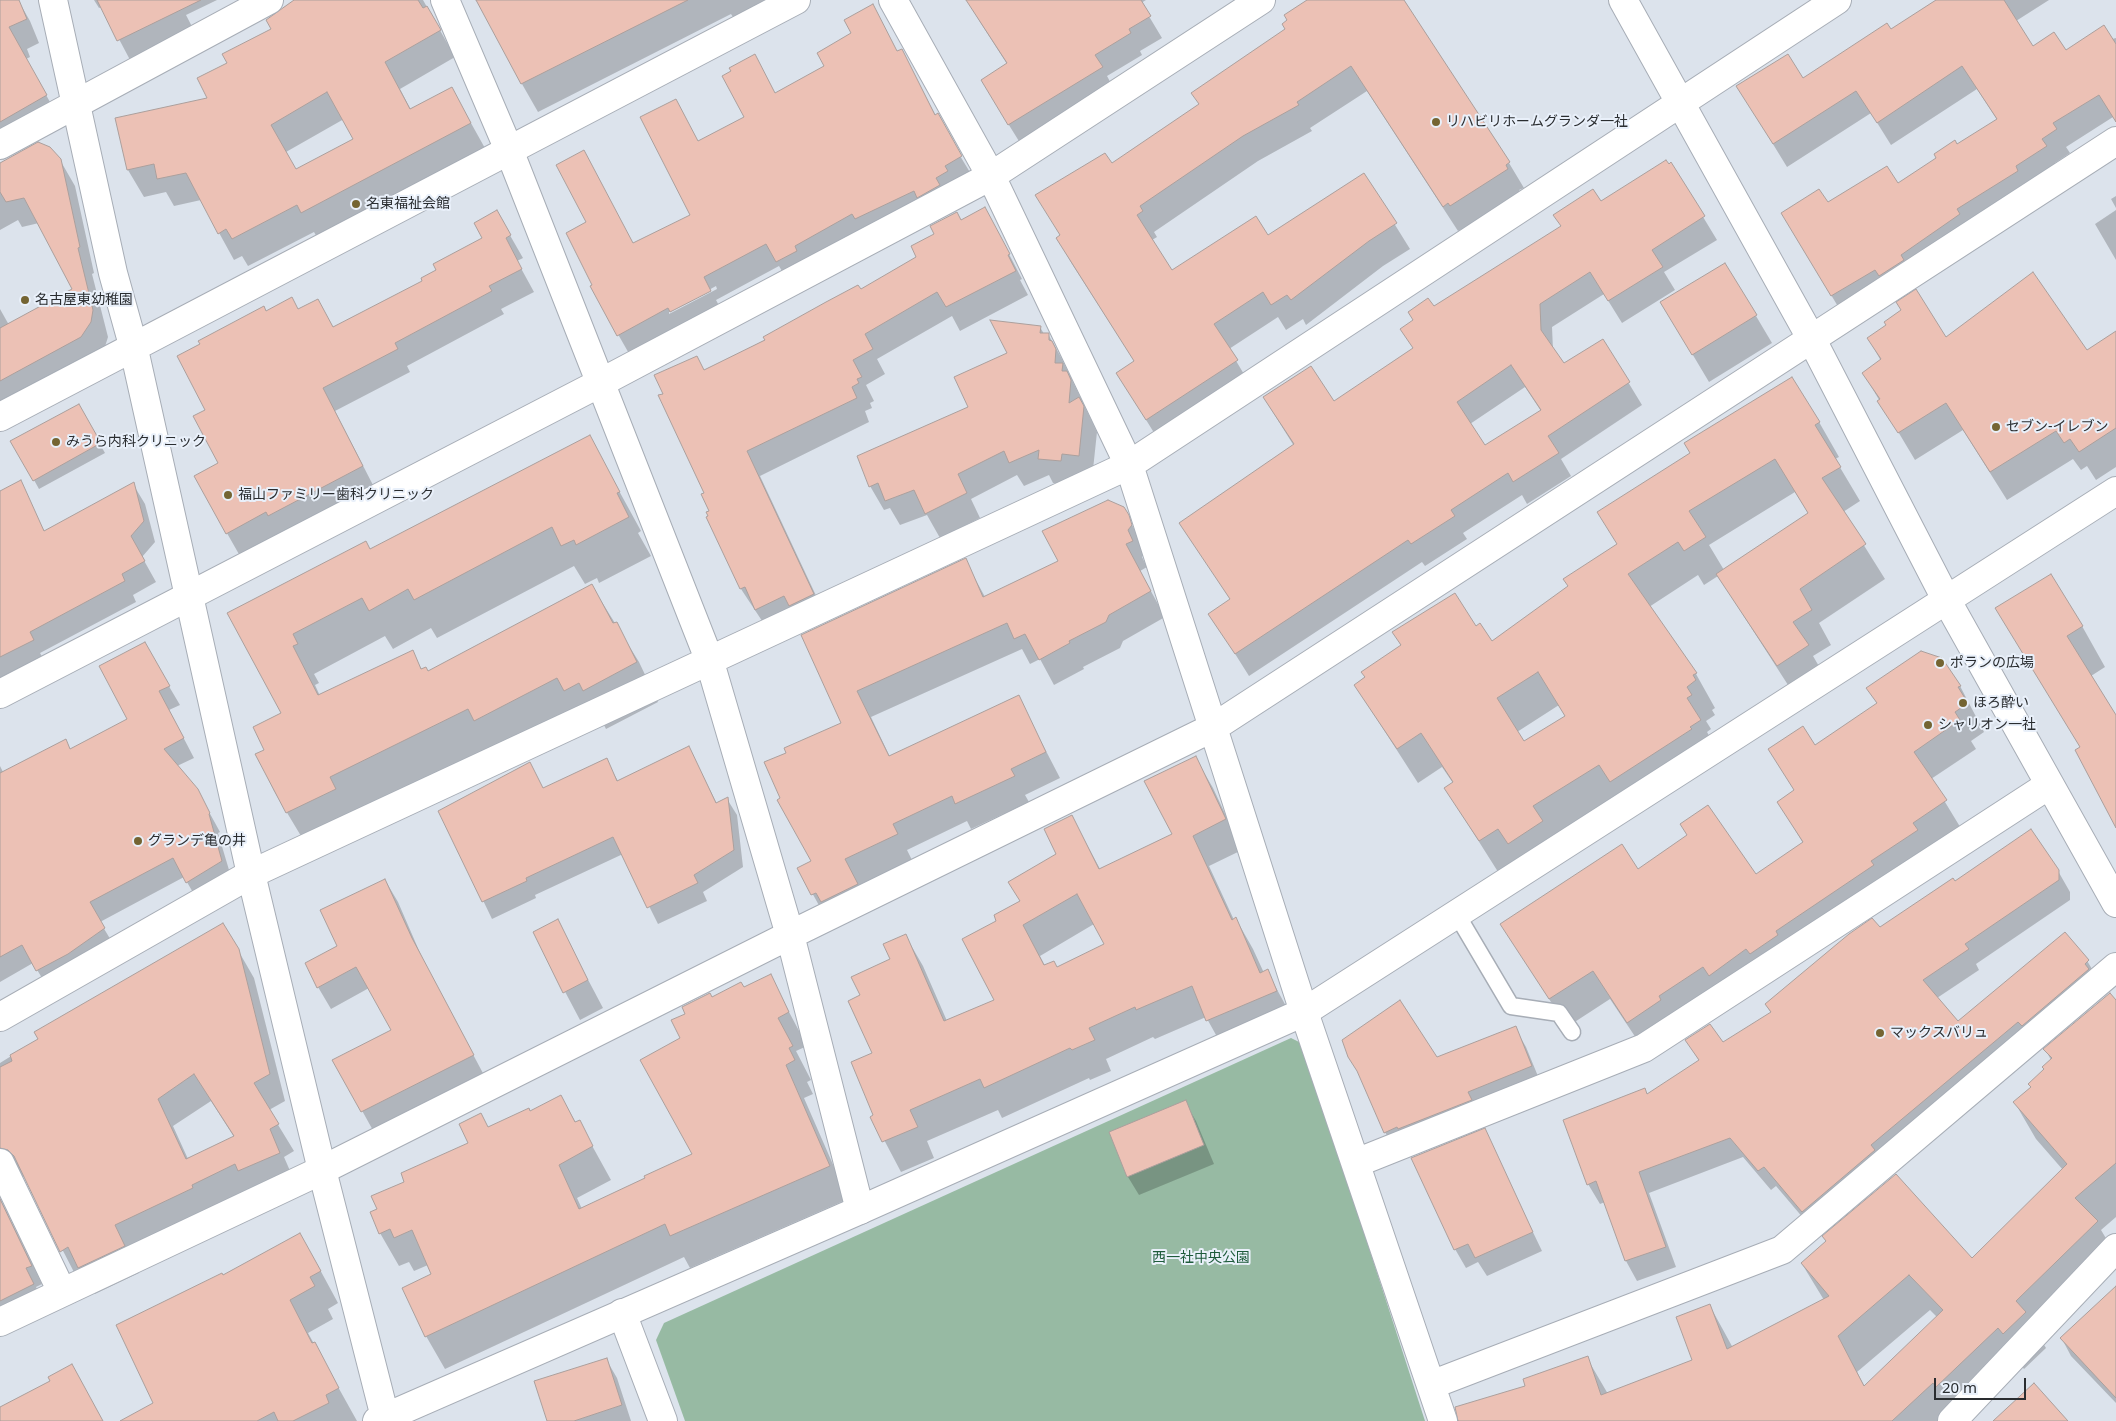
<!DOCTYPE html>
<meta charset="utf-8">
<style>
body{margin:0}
#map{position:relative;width:2116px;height:1421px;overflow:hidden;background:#dce3ec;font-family:"Noto Sans",sans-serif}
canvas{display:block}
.scale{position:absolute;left:1934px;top:1378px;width:92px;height:22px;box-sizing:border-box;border:2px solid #2a2d30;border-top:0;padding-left:6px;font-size:15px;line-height:18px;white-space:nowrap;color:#2a2d30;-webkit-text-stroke:4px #e9f0fa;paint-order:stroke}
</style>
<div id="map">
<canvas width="2116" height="1421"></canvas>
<div class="scale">20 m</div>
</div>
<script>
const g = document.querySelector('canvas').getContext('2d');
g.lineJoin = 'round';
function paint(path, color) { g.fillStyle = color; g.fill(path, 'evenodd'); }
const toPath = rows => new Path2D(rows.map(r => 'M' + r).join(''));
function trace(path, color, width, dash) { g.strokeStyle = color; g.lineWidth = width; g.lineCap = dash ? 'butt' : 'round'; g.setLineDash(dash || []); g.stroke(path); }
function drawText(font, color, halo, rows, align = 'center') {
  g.font = font + ' "Noto Sans","Noto Sans JP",sans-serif'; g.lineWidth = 4; g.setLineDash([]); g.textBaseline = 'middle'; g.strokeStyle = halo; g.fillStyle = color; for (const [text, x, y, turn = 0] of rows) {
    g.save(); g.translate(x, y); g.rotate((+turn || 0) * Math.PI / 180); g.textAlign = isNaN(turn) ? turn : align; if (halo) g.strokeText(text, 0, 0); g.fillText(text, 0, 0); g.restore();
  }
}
const green = toPath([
 [1291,1038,1303,1044,1425,1421,685,1421,656,1340,664,1323]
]);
const shadow = toPath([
 [0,0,18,0,30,21,39,43,27,49,30,57,26,59,60,120,0,138],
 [94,0,217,0,186,15,201,44,138,75,102,7,99,8],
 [296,0,423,0,455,57,400,89,411,110,452,89,486,150,318,239,314,232,248,266,242,256,234,260,201,200,174,206,166,192,144,197,128,170,209,99,228,64,273,29,278,14,284,7],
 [344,119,355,139,296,171,286,152],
 [577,0,793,0,745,26,738,15,733,17,731,14,538,112,522,84],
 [970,0,1146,0,1141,3,1162,38,1140,51,1142,55,1107,76,1114,89,1022,146,994,101,1007,64,980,22,968,1],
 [1310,0,1403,0,1509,163,1524,188,1519,190,1522,194,1466,231,1464,228,1458,231,1367,91,1310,128,1312,131,1258,161,1154,232,1157,237,1152,240,1172,272,1268,236,1364,175,1410,249,1383,266,1306,325,1303,319,1286,330,1278,317,1229,349,1251,386,1161,444,1117,373,1135,362,1072,264,1057,238,1061,236,1037,196,1111,165,1200,105,1286,30],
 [1948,0,2049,0,2016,21,2033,48,2065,51,2116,38,2116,122,2113,117,2066,147,2070,153,2055,163,2059,170,1845,318,1796,237,1827,204,1897,185,1998,121,1977,89,1891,145,1871,113,1787,167,1738,87,1803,80],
 [901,50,936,116,974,179,789,283,779,266,716,300,723,313,631,357,591,287,633,244,692,216,698,142,746,117,775,94],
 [716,286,717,289,669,314,669,312],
 [60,160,75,186,94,273,92,274,108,337,103,353,0,414,0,309,9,325,73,290,39,223,22,227,18,220,0,230,0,164],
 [1671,164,1717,240,1664,272,1675,290,1622,323,1604,294,1552,327,1553,350,1564,365,1603,341,1642,405,1561,459,1571,476,1527,504,1522,495,1463,533,1467,539,1425,566,1422,562,1249,676,1210,614,1231,600,1181,524,1294,446,1264,398,1334,403,1414,349,1433,307,1562,227,1555,215,1600,202],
 [1525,387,1541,411,1485,447,1470,424],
 [2116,196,2116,208,2111,199],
 [2116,210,2116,260,2095,224],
 [496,211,523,258,517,261,534,292,501,309,504,314,407,366,410,372,335,411,375,489,240,556,195,477,220,464,207,410,266,312,298,311,333,328,424,281,484,239],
 [961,221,998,233,1022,279,1020,280,1028,295,960,331,952,316,877,359,885,374,866,385,874,401,870,403,872,408,865,411,869,422,760,476,827,619,770,633,741,589,707,518,711,512,706,493,704,371,860,291,918,257],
 [1756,316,1772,343,1709,382,1678,330],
 [1040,327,1044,334,1048,334,1062,359,1097,432,1092,479,1075,485,1053,483,1049,475,1024,486,1017,475,971,499,980,518,940,538,927,515,900,525,890,508,884,510,870,486,970,407,1008,354],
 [2116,333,2116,467,2096,480,2087,466,2081,470,2073,459,2007,500,1963,430,1915,460,1863,373,1881,361,1868,338,1945,339,2087,351],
 [78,405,105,453,39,489,34,480],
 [1819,422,1839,457,1835,459,1860,501,1843,512,1885,579,1819,623,1831,645,1813,656,1827,680,1797,699,1718,576,1704,585,1698,575,1649,607,1696,674,1715,708,1712,710,1715,715,1706,721,1711,729,1707,732,1720,755,1500,875,1445,788,1453,783,1442,767,1418,783,1355,685,1401,646,1394,633,1476,628,1491,642,1569,587,1565,580],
 [1795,492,1809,514,1724,570,1709,545],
 [1559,705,1566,717,1524,743,1517,732],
 [589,436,641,531,638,533,651,556,599,583,597,578,585,584,574,566,437,638,431,628,393,649,385,636,314,674,319,683,315,685,320,696,412,652,422,670,428,672,592,586,639,662,658,702,606,729,602,721,310,851,274,791,257,755,265,750,283,714,229,614,370,551],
 [133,484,145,504,155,542,142,557,156,582,133,595,136,602,40,653,44,660,0,680,0,509,36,516,45,532],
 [1123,508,1146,551,1142,557,1147,567,1140,571,1165,617,1123,641,1120,648,1083,667,1084,669,1054,685,1040,659,1030,664,1022,649,871,717,890,757,1018,697,1060,778,1025,795,1029,802,971,829,967,821,907,850,912,860,859,885,872,910,837,928,831,918,827,920,799,869,813,861,781,799,788,754,843,724,802,636,965,560,985,597,1060,562],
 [2082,626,2105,667,2091,676,2116,718,2116,826,2081,748,2020,648],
 [144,644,180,705,169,710,194,758,177,766,197,790,220,832,218,833,232,880,198,901,184,877,100,922,115,947,48,988,33,963,0,982,0,766,3,772,70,750,128,719],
 [1960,686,1984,732,1971,741,1976,749,1931,779,1962,830,1644,1050,1610,999,1567,1027,1501,924,1637,870,1756,876,1803,843,1778,802,1795,791,1769,749,1814,746,1877,704,1868,688],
 [689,748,717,804,727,799,737,815,743,867,703,892,707,901,658,924,623,854,535,895,536,898,492,919,440,811,544,789,606,760,618,781],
 [1195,757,1213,788,1242,850,1209,866,1234,920,1236,919,1253,949,1264,973,1267,971,1294,1021,1225,1051,1206,1017,1155,1039,1153,1037,1106,1059,1111,1071,1090,1080,1089,1078,1002,1118,998,1110,927,1141,934,1158,901,1172,872,1117,875,1116,874,1053,862,996,891,960,905,935,923,966,947,1021,996,1000,998,921,1021,902,1057,854,1072,817,1100,869,1173,835],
 [1094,924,1105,945,1057,969,1045,966,1040,956],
 [2058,871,2070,892,2070,900,1976,964,1979,970,1937,998,1958,1022,2086,959,2098,979,1815,1232,1776,1186,1771,1190,1743,1157,1649,1193,1676,1267,1637,1281,1626,1261,1605,1202,1600,1204,1588,1184,1647,1095,1699,1061,1687,1040,1723,1044,1771,1013,1766,1005,1880,929,1954,883],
 [385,880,398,902,424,962,485,1077,375,1134,334,1060,393,1030,369,988,331,1009,318,987,338,947],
 [557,921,603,1008,580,1020,534,933],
 [223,924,254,978,285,1101,269,1110,294,1151,284,1157,294,1180,129,1253,139,1273,95,1294,83,1274,77,1278,25,1177,16,1175,0,1148,0,1063],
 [211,1101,234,1137,188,1159,173,1126],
 [770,976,807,1046,796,1051,811,1080,807,1082,813,1094,804,1098,848,1199,690,1268,684,1257,445,1369,426,1336,433,1275,428,1265,414,1271,409,1262,399,1266,380,1233,378,1210,406,1182,470,1144,488,1129,530,1112,561,1096,576,1123,579,1122,611,1180,577,1198,582,1209,693,1155,682,1039,687,1014,712,999,744,989],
 [2116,1002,2116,1217,2101,1230,2116,1255,2038,1335,2046,1348,2024,1369,2019,1363,1951,1421,1471,1421,1527,1387,1587,1358,1608,1394,1694,1361,1710,1306,1733,1348,1824,1300,1802,1264,1972,1260,2063,1170,2036,1139,2015,1103,2032,1088,2051,1060,2045,1049],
 [1930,1310,1937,1317,1865,1387,1857,1372],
 [1515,1028,1526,1047,1542,1086,1396,1152,1385,1132,1437,1059],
 [1185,1102,1196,1121,1214,1164,1139,1195,1128,1177,1110,1133],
 [1484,1130,1542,1251,1487,1276,1478,1262,1466,1268,1455,1249],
 [0,1198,42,1284,36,1287,44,1303,0,1310],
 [318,1266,338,1303,328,1309,333,1319,308,1333,357,1421,153,1421,154,1403,222,1277],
 [2116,1288,2116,1403,2071,1356,2062,1339],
 [606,1359,617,1378,631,1421,549,1421]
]);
const building = toPath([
 [0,0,19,0,27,19,9,27,47,95,0,122,0,0],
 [97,0,201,0,117,41,97,0],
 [294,0,418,0,423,8,427,6,441,30,385,62,410,109,452,87,471,123,301,213,297,205,232,239,226,229,218,234,186,173,157,179,154,164,127,170,115,118,207,98,197,78,227,63,222,54,271,29,266,20,294,0],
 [327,92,353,139,296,169,271,125,327,92],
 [476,0,688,0,521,84,476,0],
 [966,0,1141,0,1151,16,1129,29,1131,33,1095,55,1103,67,1008,125,981,80,1007,63,966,0],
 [1307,0,1404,0,1510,162,1506,165,1508,169,1450,206,1448,203,1443,207,1351,66,1297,102,1299,105,1243,136,1140,206,1143,211,1137,215,1172,270,1256,216,1268,235,1364,173,1397,223,1369,241,1291,300,1287,295,1271,305,1263,292,1214,324,1238,360,1146,420,1116,373,1134,361,1056,238,1060,235,1035,195,1105,153,1112,163,1199,104,1191,93,1285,29,1282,24,1287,20,1284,15,1307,0],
 [1936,0,2004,0,2033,46,2054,32,2066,50,2104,25,2116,44,2116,122,2099,95,2053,123,2057,129,2042,139,2047,146,2016,166,2018,171,1957,209,1960,214,1901,255,1904,260,1879,276,1875,270,1831,296,1781,213,1819,189,1828,202,1887,166,1898,183,1936,158,1934,154,1955,140,1957,144,1997,119,1962,66,1877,123,1856,91,1773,144,1736,86,1788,54,1803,78,1887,23,1891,29,1936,0],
 [873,4,897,51,902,49,935,115,938,113,962,156,945,166,948,171,936,178,940,185,917,198,914,191,855,219,852,214,795,246,797,251,776,262,766,244,704,277,711,291,670,312,668,308,617,336,590,286,592,285,566,233,586,222,556,165,584,150,633,243,690,215,640,117,676,99,698,141,744,117,722,76,731,71,729,68,755,54,775,93,824,66,817,53,851,33,844,20,873,4],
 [38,142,50,147,61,159,80,247,78,248,93,310,91,322,81,337,0,381,0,328,72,289,24,198,6,202,0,192,0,163,38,142],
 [1666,160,1669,164,1671,162,1705,216,1652,250,1663,267,1608,301,1590,272,1540,304,1541,330,1564,363,1603,339,1630,382,1548,436,1559,453,1513,482,1508,473,1451,510,1455,516,1411,544,1408,540,1235,654,1208,614,1230,599,1179,523,1294,444,1263,397,1311,366,1334,401,1413,348,1400,329,1413,320,1408,312,1428,298,1434,306,1561,226,1553,215,1593,189,1601,201,1666,160],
 [1511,365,1541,410,1485,445,1457,402,1511,365],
 [985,207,1010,254,1008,255,1016,271,946,307,937,292,865,334,873,349,853,360,862,377,857,379,859,383,852,387,857,398,747,451,814,594,789,606,784,596,755,610,745,587,740,589,706,517,708,516,706,512,709,511,701,494,704,493,658,395,663,394,654,375,697,356,704,370,765,340,763,337,826,302,858,285,861,289,916,257,911,246,934,234,930,226,957,212,961,220,985,207],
 [497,210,511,235,506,238,522,269,489,286,492,291,395,343,398,349,323,388,363,466,268,516,266,512,226,534,194,476,218,463,193,416,205,410,177,356,200,344,198,341,264,306,266,311,292,297,298,309,318,299,333,327,422,281,421,278,436,270,433,264,482,238,474,223,497,210],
 [1725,263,1757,315,1692,355,1660,302,1725,263],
 [2033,272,2087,350,2116,331,2116,428,2079,452,2070,439,2064,443,2056,431,1990,472,1946,403,1898,433,1877,401,1880,399,1862,373,1881,359,1867,338,1886,325,1884,322,1901,310,1896,302,1916,289,1946,337,2033,272],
 [990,320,1041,326,1040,333,1049,333,1049,340,1052,341,1056,349,1055,363,1063,363,1062,371,1067,371,1071,380,1069,403,1079,397,1084,406,1079,456,1062,454,1061,461,1038,459,1039,450,1009,463,1004,451,958,474,967,493,925,514,914,490,885,501,878,483,869,487,857,456,968,407,954,377,1007,353,990,320],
 [1792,377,1820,422,1815,425,1841,467,1822,478,1866,544,1800,589,1812,610,1793,622,1809,645,1777,666,1716,574,1808,513,1775,459,1689,511,1706,537,1684,551,1678,542,1628,574,1697,673,1693,675,1696,680,1687,687,1692,695,1687,698,1701,720,1690,727,1692,729,1610,782,1599,765,1533,806,1543,821,1508,844,1498,829,1479,841,1444,788,1453,782,1421,733,1397,749,1354,685,1365,677,1361,672,1401,645,1392,632,1455,593,1476,626,1480,623,1492,641,1568,586,1563,579,1617,544,1597,512,1690,453,1684,443,1792,377],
 [1538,672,1565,716,1524,741,1497,698,1538,672],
 [79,404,101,443,33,481,10,441,79,404],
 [590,435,620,492,617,493,629,517,576,545,574,540,561,546,552,527,414,600,408,589,369,611,362,598,293,634,298,644,293,646,318,695,413,650,421,669,426,667,428,671,592,584,613,623,617,622,637,662,583,691,579,683,564,691,557,678,474,721,468,709,330,777,336,789,286,813,255,754,264,750,253,727,281,713,227,613,366,541,370,549,590,435],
 [21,480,44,531,134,482,144,521,131,536,145,561,122,574,125,581,30,632,34,640,0,657,0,491,21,480],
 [1108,500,1124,507,1129,515,1132,525,1128,530,1133,541,1126,544,1151,591,1109,615,1106,622,1069,641,1070,643,1039,660,1025,634,1014,639,1007,623,857,691,889,756,1019,695,1046,752,1011,769,1015,776,955,804,952,796,893,824,898,834,845,859,858,884,821,902,816,893,811,895,797,868,811,861,777,800,780,798,764,762,786,753,784,748,841,723,801,635,966,558,983,597,1058,561,1042,531,1108,500],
 [2051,574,2083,626,2067,636,2116,715,2116,828,2075,750,2080,747,1995,608,2051,574],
 [145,642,170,686,159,691,184,738,164,749,198,789,210,813,209,814,222,861,186,883,173,858,90,902,105,928,68,954,36,971,22,945,0,957,0,773,66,739,70,749,127,719,99,666,145,642],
 [1921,651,1942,658,1961,686,1958,687,1968,703,1955,712,1960,720,1914,752,1947,800,1913,823,1918,830,1871,861,1874,865,1776,931,1778,935,1750,954,1746,949,1709,976,1703,967,1659,996,1661,1000,1627,1023,1593,971,1549,999,1500,924,1622,844,1638,869,1687,835,1680,824,1708,805,1756,874,1803,842,1777,802,1794,790,1768,749,1803,726,1815,745,1877,703,1866,688,1921,651],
 [689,746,716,803,728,797,734,850,694,875,698,883,647,908,613,837,526,878,527,881,482,902,438,811,530,762,543,788,607,758,617,781,689,746],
 [1196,756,1226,819,1193,836,1232,920,1236,917,1260,973,1268,969,1277,991,1206,1021,1192,986,1136,1010,1135,1007,1089,1028,1095,1040,1072,1050,1070,1048,984,1088,980,1079,910,1110,918,1127,882,1142,870,1117,873,1115,851,1062,872,1053,848,1001,860,995,851,977,890,959,883,944,906,934,944,1021,994,1000,962,939,996,921,994,915,1020,901,1008,882,1056,854,1044,829,1072,815,1099,869,1172,834,1144,781,1196,756],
 [1077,894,1104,944,1057,967,1054,961,1044,965,1023,925,1077,894],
 [2031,829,2059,870,2059,880,1965,944,1969,949,1923,980,1958,1021,2065,932,2089,960,2085,964,2089,969,2022,1026,2018,1022,1871,1145,1875,1150,1802,1212,1764,1167,1758,1171,1730,1138,1639,1172,1666,1247,1625,1261,1596,1181,1587,1185,1563,1120,1645,1088,1647,1094,1699,1060,1685,1040,1710,1024,1723,1042,1771,1012,1765,1004,1849,934,1872,918,1880,927,1953,878,1955,881,2031,829],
 [385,879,412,938,474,1055,361,1112,332,1060,391,1030,356,967,317,988,305,963,337,946,320,910,385,879],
 [558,919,588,980,563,993,533,932,558,919],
 [223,923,239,949,270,1074,254,1083,279,1124,270,1129,280,1153,238,1171,235,1164,192,1185,193,1188,115,1225,125,1246,78,1268,68,1247,60,1252,14,1156,8,1150,0,1148,0,1067,12,1061,10,1055,38,1039,34,1032,223,923],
 [194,1074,234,1136,186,1159,158,1099,194,1074],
 [771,974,789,1012,778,1018,793,1046,789,1048,795,1060,786,1065,830,1166,670,1236,665,1224,425,1337,402,1288,431,1274,412,1230,394,1238,390,1229,379,1234,370,1212,377,1209,371,1196,404,1182,401,1173,468,1143,459,1124,481,1113,488,1127,529,1108,530,1111,561,1095,575,1122,580,1120,593,1146,559,1165,579,1209,645,1178,644,1176,692,1154,640,1060,680,1038,671,1020,685,1014,682,1007,710,993,712,997,741,982,744,987,771,974],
 [2110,993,2116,1000,2116,1163,2075,1198,2098,1221,2016,1301,2026,1312,2003,1334,1998,1328,1936,1387,1933,1383,1892,1421,1458,1421,1455,1407,1525,1386,1523,1379,1588,1356,1601,1395,1692,1360,1676,1317,1710,1304,1727,1349,1829,1296,1801,1263,1826,1241,1822,1236,1896,1174,1972,1258,2067,1164,2013,1102,2031,1087,2028,1084,2044,1069,2042,1067,2052,1058,2043,1049,2110,993],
 [1909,1275,1943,1310,1864,1386,1838,1336,1909,1275],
 [1400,1000,1437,1057,1516,1026,1532,1066,1468,1092,1472,1100,1398,1129,1397,1127,1384,1133,1357,1071,1348,1057,1342,1040,1400,1000],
 [1186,1100,1204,1145,1127,1177,1109,1132,1186,1100],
 [1485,1128,1533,1232,1475,1258,1468,1244,1454,1250,1411,1158,1485,1128],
 [0,1199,32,1266,26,1268,34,1284,0,1301,0,1199],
 [300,1233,321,1271,310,1277,315,1286,290,1300,312,1343,315,1342,339,1388,326,1395,329,1403,293,1421,278,1421,274,1412,257,1421,120,1421,153,1403,116,1325,222,1273,223,1275,300,1233],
 [2116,1286,2116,1398,2060,1338,2116,1286],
 [607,1358,622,1405,574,1421,547,1421,534,1381,607,1358],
 [72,1364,103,1421,0,1421,0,1407,50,1381,48,1377,72,1364],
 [2034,1383,2068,1421,1993,1421,2034,1383]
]);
const service = toPath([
 [1456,913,1511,1006,1559,1013,1572,1032]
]);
const minor = toPath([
 [445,0,509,150,709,659,790,935,860,1210],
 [893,0,991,176,1129,465,1304,1012,1443,1421],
 [0,145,269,0],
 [0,694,602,382,991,176,1261,0],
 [0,1017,251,874,1129,465,1837,0],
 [0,1163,62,1292],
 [1356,1163,1644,1048,2049,785],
 [622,1313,663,1421],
 [0,1322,322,1170,790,935,1214,727,2116,141],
 [1431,1385,1782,1250,2116,967],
 [1952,1421,2116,1248]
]);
const tertiary = toPath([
 [53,0,113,273,133,345,251,874,322,1170,386,1421],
 [1623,0,1811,338,1947,601,2116,903],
 [0,417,796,0],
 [377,1421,860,1210,1304,1012,2116,491]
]);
const markers = [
 [1436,122,5,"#746432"],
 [356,204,5,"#746432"],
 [25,300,5,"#746432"],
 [1996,427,5,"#746432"],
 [56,442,5,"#746432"],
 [228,495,5,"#746432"],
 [1940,663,5,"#746432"],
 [1963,703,5,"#746432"],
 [1928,725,5,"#746432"],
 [138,841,5,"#746432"],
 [1880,1033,5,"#746432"]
];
const poiNames = [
 ["リハビリホームグランダ一社",1446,122],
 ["名東福祉会館",366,204],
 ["名古屋東幼稚園",35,300],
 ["セブン-イレブン",2006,427],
 ["みうら内科クリニック",66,442],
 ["福山ファミリー歯科クリニック",238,495],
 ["ポランの広場",1950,663],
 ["ほろ酔い",1973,703],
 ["シャリオン一社",1938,725],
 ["グランデ亀の井",148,841],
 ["マックスバリュ",1890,1033]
];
const parkNames = [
 ["西一社中央公園",1201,1258]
];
paint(green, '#97baa3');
paint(shadow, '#0003');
paint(building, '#ecc1b5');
trace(building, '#ab9f9c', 1);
trace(service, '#a7adb6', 19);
trace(minor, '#a7adb6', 30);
trace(tertiary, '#a7adb6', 30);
trace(service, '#fff', 16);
trace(minor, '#fff', 28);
trace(tertiary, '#fff', 28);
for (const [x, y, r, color] of markers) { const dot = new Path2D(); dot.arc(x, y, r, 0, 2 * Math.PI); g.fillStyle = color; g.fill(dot); trace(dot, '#e9f0fa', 2); }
drawText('14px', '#2a2d30', '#e9f0fa', poiNames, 'left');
drawText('14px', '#1e5b3b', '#e9f0fa', parkNames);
</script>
